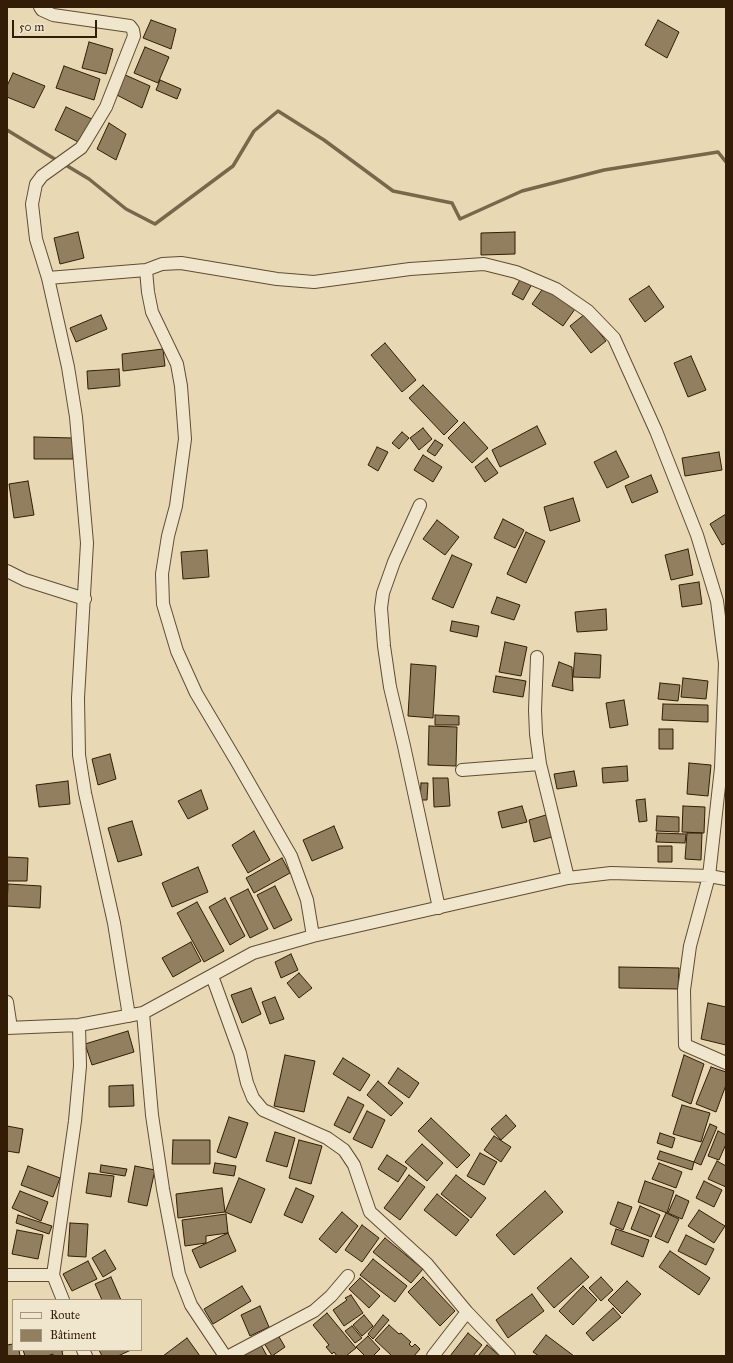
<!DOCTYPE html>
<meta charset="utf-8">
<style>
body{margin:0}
#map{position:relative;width:733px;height:1363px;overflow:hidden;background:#e8d9b4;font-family:"IM FELL Great Primer",serif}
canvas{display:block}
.frame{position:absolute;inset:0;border:8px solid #331d06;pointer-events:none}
.legend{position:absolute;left:12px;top:1299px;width:130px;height:52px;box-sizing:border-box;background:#f0e6ce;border:1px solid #a4967e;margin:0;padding:5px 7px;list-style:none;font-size:12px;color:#331d06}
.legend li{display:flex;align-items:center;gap:8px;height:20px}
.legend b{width:20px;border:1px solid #a4967e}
.scale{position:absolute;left:12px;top:20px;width:85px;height:18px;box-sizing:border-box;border:2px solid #331d06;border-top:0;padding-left:5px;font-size:12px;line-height:14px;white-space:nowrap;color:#331d06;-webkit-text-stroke:3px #f0e6ce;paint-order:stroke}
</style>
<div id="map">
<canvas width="733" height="1363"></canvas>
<div class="frame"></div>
<ul class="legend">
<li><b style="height:5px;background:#f0e6ce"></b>Route</li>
<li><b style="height:11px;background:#917f60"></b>Bâtiment</li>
</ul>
<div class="scale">50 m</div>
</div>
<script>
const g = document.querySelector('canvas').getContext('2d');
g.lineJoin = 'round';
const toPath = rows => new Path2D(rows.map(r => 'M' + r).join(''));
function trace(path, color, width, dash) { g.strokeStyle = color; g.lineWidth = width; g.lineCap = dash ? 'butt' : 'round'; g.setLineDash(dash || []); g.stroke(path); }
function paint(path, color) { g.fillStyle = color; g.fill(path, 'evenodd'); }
const stream = toPath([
 [7,130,58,161],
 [64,164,89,179,126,209,155,224,233,166,254,131,278,111,324,140,393,191,452,203,460,219,522,191,604,170,718,152,726,162]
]);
const building = toPath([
 [151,20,176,29,171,49,143,38,151,20],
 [658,20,679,32,667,58,645,45,658,20],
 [89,42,113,49,106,74,82,68,89,42],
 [145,47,169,57,158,83,134,73,145,47],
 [64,66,100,79,94,100,56,88,64,66],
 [13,73,45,86,34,108,7,97,7,86,13,73],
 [123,74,150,86,142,108,115,94,123,74],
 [160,80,181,89,177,99,156,90,160,80],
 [66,107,94,120,82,144,55,130,66,107],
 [109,123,126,134,116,160,97,149,109,123],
 [78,232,84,258,60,264,54,238,78,232],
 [515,232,515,254,481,255,481,233,515,232],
 [521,278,532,284,523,300,512,294,521,278],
 [649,286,664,307,645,322,629,299,649,286],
 [544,287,575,309,563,326,532,304,544,287],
 [585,314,606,341,591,353,570,326,585,314],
 [101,315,107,329,76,342,70,328,101,315],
 [385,343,416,380,402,392,371,355,385,343],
 [163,349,165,366,123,371,122,354,163,349],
 [691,356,706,390,688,397,674,363,691,356],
 [119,369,120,386,88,389,87,371,119,369],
 [423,385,458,421,444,435,409,398,423,385],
 [464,422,488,448,472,463,448,438,464,422],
 [537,426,546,444,500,467,492,450,537,426],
 [423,428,432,439,419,450,410,438,423,428],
 [402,432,409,438,399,449,392,443,402,432],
 [34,437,73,438,73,459,34,459,34,437],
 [435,440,443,445,435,456,427,451,435,440],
 [377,447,388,452,378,471,368,465,377,447],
 [616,451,629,477,607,488,594,462,616,451],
 [719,452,722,470,685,476,682,458,719,452],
 [423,455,442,467,433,482,414,470,423,455],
 [487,458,498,473,485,482,475,467,487,458],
 [651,475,658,492,632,503,625,486,651,475],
 [28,481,34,515,14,518,9,484,28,481],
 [573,498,580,521,550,531,544,507,573,498],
 [726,514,726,543,722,545,710,524,726,514],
 [503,519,524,530,515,548,494,538,503,519],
 [437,520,459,537,445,555,423,539,437,520],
 [526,532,545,541,526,583,507,574,526,532],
 [688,549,693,575,671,580,665,555,688,549],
 [207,550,209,577,183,579,181,552,207,550],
 [452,555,472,564,453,608,432,599,452,555],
 [699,582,702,604,682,607,679,585,699,582],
 [497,597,520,605,514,620,491,613,497,597],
 [606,609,607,630,577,632,575,612,606,609],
 [452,621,479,626,477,637,450,631,452,621],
 [505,642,527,647,521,676,499,672,505,642],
 [575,653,601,655,600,678,573,677,575,653],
 [559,662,572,667,573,691,552,686,559,662],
 [411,664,436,666,433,718,408,716,411,664],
 [496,676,526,681,523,697,493,692,496,676],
 [683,678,708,681,706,699,681,697,683,678],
 [660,683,680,685,678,701,658,699,660,683],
 [624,700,628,725,610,728,606,703,624,700],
 [663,704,708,705,708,722,662,720,663,704],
 [435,715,459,716,459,725,435,725,435,715],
 [429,726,457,727,456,766,428,765,429,726],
 [659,729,673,729,673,749,659,749,659,729],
 [110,754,116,779,98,785,92,759,110,754],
 [689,763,711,765,708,796,687,794,689,763],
 [627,766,628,781,603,783,602,768,627,766],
 [574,771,577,786,557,789,554,774,574,771],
 [433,778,448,778,450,806,434,807,433,778],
 [68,781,70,804,39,807,36,785,68,781],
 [421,783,428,783,427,800,420,800,421,783],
 [201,790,208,809,188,819,178,801,201,790],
 [645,799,647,821,639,822,636,800,645,799],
 [522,806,527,822,502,828,498,812,522,806],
 [683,806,705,807,704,833,682,832,683,806],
 [546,815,552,837,534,842,529,820,546,815],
 [657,816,679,817,679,832,656,831,657,816],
 [132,821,142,855,118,862,108,828,132,821],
 [334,826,343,848,312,861,303,840,334,826],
 [254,831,270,860,248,873,232,845,254,831],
 [657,833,686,834,685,843,656,842,657,833],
 [687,833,702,833,701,860,685,859,687,833],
 [658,846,672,846,672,862,658,862,658,846],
 [7,857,28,858,27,881,7,881,7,857],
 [282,858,290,873,254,893,246,878,282,858],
 [198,867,208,892,172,907,162,883,198,867],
 [8,884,41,886,40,908,7,906,8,884],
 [275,886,292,920,274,929,257,895,275,886],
 [248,889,268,929,250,938,230,898,248,889],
 [225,898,245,936,230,945,209,907,225,898],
 [197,902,224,951,204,962,177,913,197,902],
 [191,942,201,961,173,977,162,958,191,942],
 [291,954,298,970,281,978,275,962,291,954],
 [619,967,679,968,678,989,619,988,619,967],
 [299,973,312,988,299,998,287,983,299,973],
 [251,988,261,1014,242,1023,231,995,251,988],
 [275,997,284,1019,270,1024,262,1002,275,997],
 [708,1003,726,1007,726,1045,701,1039,708,1003],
 [128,1031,134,1052,92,1065,85,1044,128,1031],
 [285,1055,315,1061,304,1112,274,1106,285,1055],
 [684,1055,704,1064,691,1104,672,1096,684,1055],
 [343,1058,370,1075,360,1091,333,1074,343,1058],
 [711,1067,726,1072,726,1085,716,1112,696,1104,711,1067],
 [398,1068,419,1083,409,1098,388,1083,398,1068],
 [378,1081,403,1103,391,1116,367,1095,378,1081],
 [133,1085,134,1106,109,1107,109,1086,133,1085],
 [348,1097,364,1105,350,1133,334,1125,348,1097],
 [682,1105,710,1113,701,1142,673,1134,682,1105],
 [367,1111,385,1120,372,1148,353,1139,367,1111],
 [506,1115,516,1126,501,1140,491,1129,506,1115],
 [229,1117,248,1123,236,1158,217,1152,229,1117],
 [431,1118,470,1155,457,1168,418,1131,431,1118],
 [710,1124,717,1127,701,1165,694,1162,710,1124],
 [7,1126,23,1129,19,1153,7,1151,7,1126],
 [718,1131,726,1135,726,1144,719,1160,708,1156,718,1131],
 [275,1132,295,1138,287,1167,266,1161,275,1132],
 [660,1133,675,1138,672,1148,657,1143,660,1133],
 [494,1136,511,1147,501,1162,484,1150,494,1136],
 [173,1140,210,1140,210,1164,172,1164,173,1140],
 [299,1140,322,1146,311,1184,289,1178,299,1140],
 [422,1144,443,1163,427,1181,405,1162,422,1144],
 [660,1151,694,1162,692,1170,657,1159,660,1151],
 [480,1153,497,1162,484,1185,467,1176,480,1153],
 [387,1155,407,1168,398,1182,378,1169,387,1155],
 [717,1161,726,1166,726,1187,708,1179,717,1161],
 [215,1163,236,1166,234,1176,213,1173,215,1163],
 [659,1163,682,1172,676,1188,652,1179,659,1163],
 [101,1165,127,1169,125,1176,100,1172,101,1165],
 [28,1166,60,1178,53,1197,21,1185,28,1166],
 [135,1166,155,1170,147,1206,128,1202,135,1166],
 [89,1173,114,1176,111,1197,86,1193,89,1173],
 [409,1175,425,1187,400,1220,384,1208,409,1175],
 [456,1175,486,1198,471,1218,441,1194,456,1175],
 [239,1178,265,1189,251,1223,225,1212,239,1178],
 [645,1181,674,1191,667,1213,638,1202,645,1181],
 [704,1181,722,1190,714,1207,696,1198,704,1181],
 [222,1188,225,1212,178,1218,176,1194,222,1188],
 [296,1188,314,1196,302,1223,284,1215,296,1188],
 [20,1191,48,1202,41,1221,12,1208,20,1191],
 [545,1191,563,1212,514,1255,496,1235,545,1191],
 [437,1194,469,1220,456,1236,424,1210,437,1194],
 [676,1195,689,1201,682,1219,668,1213,676,1195],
 [618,1202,632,1207,623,1230,610,1224,618,1202],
 [640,1206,660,1215,651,1237,631,1229,640,1206],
 [699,1210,725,1226,714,1243,688,1226,699,1210],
 [342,1212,358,1226,336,1253,319,1239,342,1212],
 [666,1213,679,1219,668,1243,655,1237,666,1213],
 [226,1214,228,1233,206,1236,206,1243,185,1246,182,1220,226,1214],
 [18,1215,52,1226,49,1234,16,1223,18,1215],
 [70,1223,88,1224,86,1257,68,1256,70,1223],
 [362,1225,379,1238,362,1262,345,1250,362,1225],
 [616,1229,649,1240,643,1257,611,1244,616,1229],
 [17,1230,43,1235,38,1259,12,1254,17,1230],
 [228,1233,236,1251,200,1268,192,1250,228,1233],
 [686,1235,714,1249,706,1265,678,1251,686,1235],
 [385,1238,423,1269,411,1283,373,1252,385,1238],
 [105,1250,116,1269,103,1277,92,1258,105,1250],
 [670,1251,710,1278,699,1295,659,1267,670,1251],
 [571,1258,589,1277,554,1308,537,1288,571,1258],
 [373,1259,407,1286,395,1302,360,1275,373,1259],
 [88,1261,97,1279,72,1291,63,1274,88,1261],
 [111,1277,121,1300,102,1300,95,1284,111,1277],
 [423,1277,455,1311,440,1326,408,1292,423,1277],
 [601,1277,613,1290,601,1301,589,1288,601,1277],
 [360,1278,380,1296,369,1308,349,1289,360,1278],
 [627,1281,641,1294,622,1314,608,1300,627,1281],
 [242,1286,251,1301,213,1324,204,1309,242,1286],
 [583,1286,597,1300,573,1325,559,1311,583,1286],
 [532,1294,544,1311,508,1338,496,1320,532,1294],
 [351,1295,363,1313,344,1326,333,1310,347,1300,345,1298,351,1295],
 [260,1306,269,1327,250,1336,241,1315,260,1306],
 [613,1308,621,1317,593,1341,586,1333,613,1308],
 [327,1313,356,1348,346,1356,337,1356,334,1352,332,1354,326,1347,329,1345,313,1325,327,1313],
 [364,1315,373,1326,362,1336,353,1325,364,1315],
 [383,1315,389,1320,373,1339,368,1334,383,1315],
 [389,1325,399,1334,401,1333,411,1342,409,1344,412,1347,415,1344,420,1349,414,1356,392,1356,375,1340,389,1325],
 [352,1326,362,1338,355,1343,345,1331,352,1326],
 [468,1333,482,1345,473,1356,450,1356,468,1333],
 [278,1335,285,1347,272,1356,264,1343,278,1335],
 [546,1335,574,1356,539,1356,533,1352,546,1335],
 [368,1336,380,1349,373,1356,365,1356,356,1347,368,1336],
 [187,1338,200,1356,163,1356,187,1338],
 [13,1344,13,1350,19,1350,20,1356,7,1356,7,1345,13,1344],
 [261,1345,267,1356,244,1356,243,1355,261,1345],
 [487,1345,500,1356,478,1356,487,1345],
 [23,1350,66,1350,62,1351,63,1356,53,1356,53,1354,47,1356,25,1356,23,1350],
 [99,1350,131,1350,118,1356,102,1356,99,1350]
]);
const minor = toPath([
 [40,7,42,10,53,15,130,26,133,30,134,36,106,107,85,142,81,148,42,176,36,184,32,204,36,239,48,278,68,367,76,417,87,543,78,698,79,755,85,793,114,923,129,1016],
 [146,270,148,292,152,312,177,364,181,386,185,439,176,506,168,536,162,574,163,604,177,651,196,693,237,762,291,856,307,900,313,936],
 [48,278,146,270,162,264,181,263,277,279,314,282,410,269,484,264,516,272,556,289,588,311,614,338,656,431,697,535,717,601,725,663,721,768,709,876,690,946,684,990,685,1045,726,1063],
 [420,505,394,562,383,593,381,608,384,646,390,687,404,746,439,908],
 [7,571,25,580,85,599],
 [537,657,535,710,536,734,540,764,568,878],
 [462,770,540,764],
 [212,976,240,1053,247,1083,253,1098,263,1110,327,1138,344,1150,354,1165,370,1212,427,1264,467,1312,509,1356],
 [7,1002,11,1028],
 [143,1013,152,1115,163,1189,179,1274,191,1305,225,1356],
 [7,1028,79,1025,143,1013,253,953,313,936,568,878,611,873,709,876,726,879],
 [7,1275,53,1275,75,1121,80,1066,79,1025],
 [53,1275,63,1300],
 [83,1350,86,1356],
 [229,1356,314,1311,331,1296,348,1276],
 [433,1356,467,1312]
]);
trace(stream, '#7a674b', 3.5);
paint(building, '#917f60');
trace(building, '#331d06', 1);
trace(minor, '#604c32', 14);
trace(minor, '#f0e6ce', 12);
</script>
